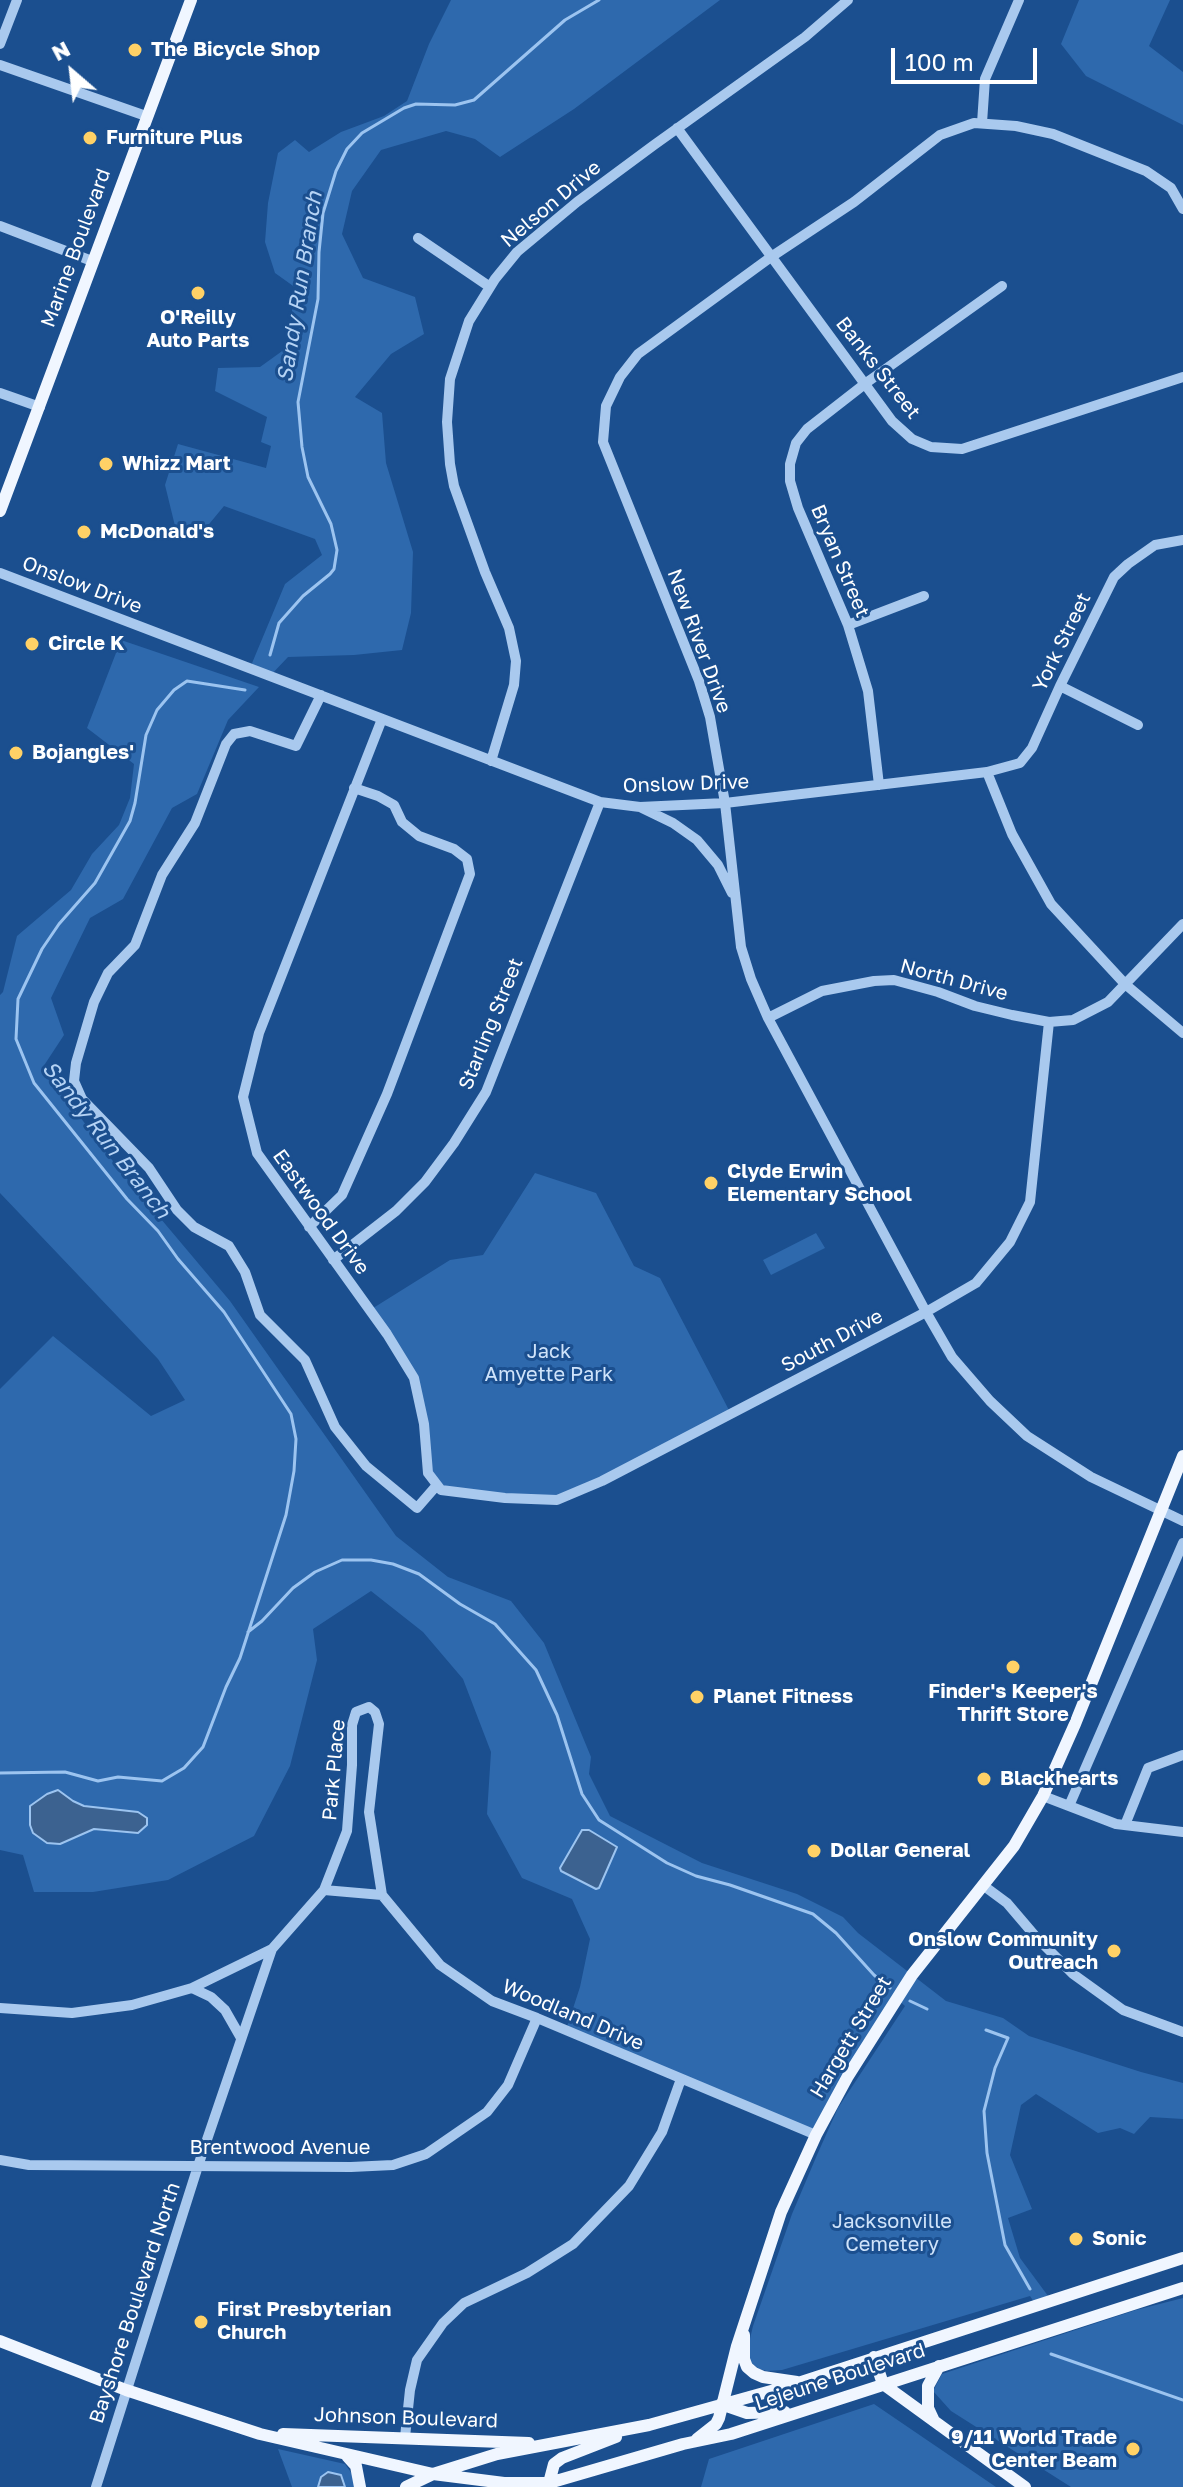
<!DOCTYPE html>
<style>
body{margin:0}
#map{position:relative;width:1183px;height:2487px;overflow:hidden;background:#1b4f8f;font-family:"Golos Text",sans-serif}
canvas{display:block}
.north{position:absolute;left:32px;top:32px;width:80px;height:80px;-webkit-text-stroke:6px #1b4f8f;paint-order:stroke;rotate:332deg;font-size:22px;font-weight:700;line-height:32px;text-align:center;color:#fff}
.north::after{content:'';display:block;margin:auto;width:28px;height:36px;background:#fff;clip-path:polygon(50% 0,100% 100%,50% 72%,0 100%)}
.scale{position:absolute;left:891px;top:48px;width:146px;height:36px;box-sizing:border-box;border:4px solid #fff;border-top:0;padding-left:10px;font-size:24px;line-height:28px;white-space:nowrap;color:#fff;-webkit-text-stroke:6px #1b4f8f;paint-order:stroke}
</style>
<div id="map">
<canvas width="1183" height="2487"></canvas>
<div class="north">N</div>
<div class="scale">100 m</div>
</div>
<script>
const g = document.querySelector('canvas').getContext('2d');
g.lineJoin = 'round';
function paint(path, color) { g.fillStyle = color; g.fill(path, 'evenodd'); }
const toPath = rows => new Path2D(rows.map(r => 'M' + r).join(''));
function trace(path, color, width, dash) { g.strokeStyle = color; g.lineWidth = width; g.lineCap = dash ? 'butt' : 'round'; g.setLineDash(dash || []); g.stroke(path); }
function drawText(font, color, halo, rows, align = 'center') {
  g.font = font + ' "Golos Text",sans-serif'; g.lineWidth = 6; g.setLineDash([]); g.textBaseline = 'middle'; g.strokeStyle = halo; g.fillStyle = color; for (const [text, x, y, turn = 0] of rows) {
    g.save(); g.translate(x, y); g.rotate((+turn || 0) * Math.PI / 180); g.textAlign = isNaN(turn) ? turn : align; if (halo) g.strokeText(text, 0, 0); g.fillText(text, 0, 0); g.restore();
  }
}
const green = toPath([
 [451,0,720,0,574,109,500,157,475,139,446,131,381,150,352,191,342,234,363,278,415,297,424,334,391,354,355,397,382,413,386,463,413,552,411,613,402,650,354,655,288,657,270,676,250,668,285,584,322,555,315,539,224,506,205,529,175,526,165,485,178,444,266,468,271,446,261,442,267,417,215,391,218,368,260,367,285,349,296,288,275,273,265,242,268,203,278,153,295,140,309,152,341,132,384,116,407,101,429,44],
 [1079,0,1170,0,1149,46,1183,72,1183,125,1086,76,1061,44],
 [121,640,259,687,228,720,197,794,172,808,123,899,90,918,51,998,64,1035,43,1067,118,1168,230,1301,396,1536,448,1577,511,1601,544,1643,591,1757,589,1774,610,1816,702,1863,797,1894,843,1917,858,1933,946,2001,1003,2018,1029,2036,1141,2072,1183,2083,1183,2119,1150,2117,1134,2134,1120,2128,1098,2133,1036,2094,1021,2105,1010,2155,1032,2209,1008,2218,1020,2258,1051,2300,1036,2305,1030,2296,782,2370,767,2371,759,2369,750,2362,748,2347,753,2326,792,2214,817,2155,838,2108,905,2006,897,1999,816,2135,566,2030,580,1987,590,1939,572,1899,522,1878,487,1814,491,1752,463,1679,423,1632,371,1591,313,1629,317,1660,290,1766,254,1836,168,1880,93,1892,34,1892,23,1855,0,1850,0,1389,53,1336,151,1416,185,1400,158,1359,0,1193,0,995,3,992,17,936,71,890,92,854,119,825,130,798,134,764,87,728],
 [535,1173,596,1193,634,1266,660,1278,731,1414,557,1500,441,1490,428,1473,414,1378,370,1310,450,1260,483,1255],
 [816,1233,825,1248,771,1275,763,1260],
 [1183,2298,1183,2487,1071,2487,951,2411,933,2391,942,2374,1136,2310],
 [874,2404,996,2487,701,2487,709,2459],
 [278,2449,345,2464,355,2478,355,2487,292,2487]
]);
const water = toPath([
 [58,1790,73,1801,84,1806,138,1812,147,1818,147,1825,138,1833,94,1829,60,1844,47,1843,33,1833,30,1825,30,1806,47,1794,58,1790],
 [582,1830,589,1830,617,1847,599,1888,596,1889,561,1871,560,1868,582,1830],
 [328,2472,341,2475,345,2487,318,2487,321,2477,328,2472]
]);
const stream = toPath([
 [270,655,279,623,303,596,330,574,334,569,337,550,331,524,308,477,302,447,298,402,318,299,319,252,323,213,336,171,347,149,362,133,404,108,416,104,455,105,474,100,565,20,599,0],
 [248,1632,262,1621,293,1588,315,1572,342,1560,371,1560,393,1564,419,1574,460,1604,495,1624,536,1670,557,1715,582,1794,599,1820,667,1863,696,1876,730,1885,813,1914,836,1933,874,1975,890,1988],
 [0,1773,65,1772,98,1781,118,1777,162,1781,184,1768,203,1747,226,1687,240,1658,286,1515,294,1471,296,1439,291,1414,224,1312,178,1259,158,1231,127,1199,34,1083,16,1039,18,999,42,949,59,924,95,883,130,821,135,803,146,735,157,710,174,690,187,681,245,690],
 [910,2001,927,2009],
 [986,2030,1008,2038,995,2068,984,2111,987,2153,1005,2245,1030,2289],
 [1051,2354,1183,2400]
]);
const minor = toPath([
 [0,44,17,0],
 [0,65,146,116],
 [982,123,985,79,1019,0],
 [677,128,892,421,912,439,931,447,962,449,1183,377],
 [1183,209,1171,188,1146,171,1053,134,1016,126,974,123,940,135,854,202,771,257,638,354,620,377,606,406,603,442,699,681,710,717,725,803,741,947,751,979,768,1018,926,1312,952,1357,990,1401,1027,1436,1091,1477,1183,1521],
 [0,226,92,261],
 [418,238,490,287],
 [0,393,40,407],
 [0,573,600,802,640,807,725,803,987,772,1020,763,1032,748,1060,686,1114,577,1128,564,1155,545,1183,540],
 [848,625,924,596],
 [1060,686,1138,725],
 [321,695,296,746,250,731,234,734,226,744,195,823,162,875,135,945,108,973,94,1002,76,1063,74,1081,82,1099,149,1168,177,1210,194,1227,229,1246,245,1272,260,1315,305,1360,335,1427,366,1466,417,1508,437,1485],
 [382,719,259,1033,243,1097,257,1153,387,1334,414,1378,424,1424,428,1473,441,1490,505,1498,557,1500,602,1481,926,1312,976,1283,1010,1242,1030,1202,1049,1022],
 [491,761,514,685,516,661,509,628,485,572,454,486,450,464,447,422,450,379,469,321,495,279,517,252,577,202,654,145,805,37,848,0],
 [987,772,1012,834,1051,904,1125,984,1183,1033],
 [879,785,868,691,848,625,798,508,790,481,790,464,796,443,807,429,866,383,1002,286],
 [642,808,673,823,697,840,718,865,732,893],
 [768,1018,822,991,874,981,894,980,938,992,975,1006,1012,1015,1049,1022,1073,1020,1108,1002,1183,924],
 [309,1227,342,1195,387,1094,470,874,467,859,454,849,419,836,402,822,394,805,378,796,354,788],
 [333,1260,396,1211,425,1182,454,1143,486,1092,600,802],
 [1043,1796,1116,1824,1183,1832],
 [1069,1806,1183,1543],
 [1125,1825,1148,1768,1183,1755],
 [984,1886,1007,1903,1036,1937,1073,1974,1123,2010,1183,2032],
 [324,1890,382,1895,440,1965,492,2001,537,2018,816,2135],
 [192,1988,211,1997,225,2010,241,2038],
 [0,2008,72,2013,132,2005,192,1988,272,1949,324,1890,347,1831,352,1765,352,1725,356,1712,369,1707,375,1712,379,1724,369,1812,382,1895],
 [0,2160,29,2165,351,2167,393,2165,426,2154,487,2112,508,2085,537,2018],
 [405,2437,410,2390,417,2360,443,2323,464,2303,527,2273,573,2244,629,2186,662,2132,681,2079],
 [96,2487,198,2166,272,1949]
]);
const major = toPath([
 [0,511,191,0],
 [744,2335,744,2359,747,2367,754,2373,763,2377,797,2382],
 [0,2341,126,2390,260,2434,433,2474,504,2483,549,2483,683,2444,731,2434,1183,2288],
 [874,2357,883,2384,1025,2487],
 [721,2404,747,2413,785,2412],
 [934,2421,928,2408,928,2386,939,2366],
 [283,2434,529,2443],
 [697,2439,716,2424,719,2418,737,2346,781,2212,816,2135,848,2076,912,1975,1014,1846,1043,1796,1075,1724,1183,1456],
 [347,2456,356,2466,360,2487],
 [549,2483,554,2464,562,2458,616,2437],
 [406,2487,433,2474,497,2454,649,2425,789,2386,1183,2258]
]);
const markers = [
 [135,50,8,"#ffd166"],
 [90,138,8,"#ffd166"],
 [198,293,8,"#ffd166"],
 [106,464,8,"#ffd166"],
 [84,532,8,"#ffd166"],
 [32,644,8,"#ffd166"],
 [16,753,8,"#ffd166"],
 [711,1183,8,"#ffd166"],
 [1013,1667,8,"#ffd166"],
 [697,1697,8,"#ffd166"],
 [984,1779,8,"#ffd166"],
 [814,1851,8,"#ffd166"],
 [1114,1951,8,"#ffd166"],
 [1076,2239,8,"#ffd166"],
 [201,2322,8,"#ffd166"],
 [1133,2449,8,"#ffd166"]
];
const poiNames = [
 ["The Bicycle Shop",151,50],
 ["Furniture Plus",106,138],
 ["O'Reilly",198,318,"center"],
 ["Auto Parts",198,341,"center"],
 ["Whizz Mart",122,464],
 ["McDonald's",100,532],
 ["Circle K",48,644],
 ["Bojangles'",32,753],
 ["Clyde Erwin",727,1172],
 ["Elementary School",727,1195],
 ["Finder's Keeper's",1013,1692,"center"],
 ["Thrift Store",1013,1715,"center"],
 ["Planet Fitness",713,1697],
 ["Blackhearts",1000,1779],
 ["Dollar General",830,1851],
 ["Onslow Community",1098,1940,"right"],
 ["Outreach",1098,1963,"right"],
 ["Sonic",1092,2239],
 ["First Presbyterian",217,2310],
 ["Church",217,2333],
 ["9/11 World Trade",1117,2438,"right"],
 ["Center Beam",1117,2461,"right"]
];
const streetNames = [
 ["Nelson Drive",551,204,-40],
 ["Marine Boulevard",76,248,-70],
 ["Banks Street",878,368,52],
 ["Bryan Street",840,561,67],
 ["Onslow Drive",82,585,21],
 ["New River Drive",699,641,70],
 ["York Street",1062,642,-64],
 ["Onslow Drive",686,784,-2],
 ["North Drive",954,980,15],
 ["Starling Street",491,1024,-68],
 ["Eastwood Drive",321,1212,54],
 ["South Drive",832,1341,-28],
 ["Park Place",334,1770,-85],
 ["Woodland Drive",573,2015,23],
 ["Hargett Street",851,2037,-59],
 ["Brentwood Avenue",280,2148],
 ["Bayshore Boulevard North",135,2303,-72],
 ["Lejeune Boulevard",840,2377,-18],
 ["Johnson Boulevard",406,2418,2]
];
const parkNames = [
 ["Jack",549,1352],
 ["Amyette Park",549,1375],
 ["Jacksonville",892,2222],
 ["Cemetery",892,2245]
];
const waterNames = [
 ["Sandy Run Branch",300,287,-81],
 ["Sandy Run Branch",106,1140,52]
];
paint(green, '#2e69ad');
paint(water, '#3c6290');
trace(water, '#9cc4f0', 2);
trace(stream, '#9cc4f0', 3);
trace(minor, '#a9c9ee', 10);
trace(major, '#f0f6ff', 12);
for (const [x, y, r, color] of markers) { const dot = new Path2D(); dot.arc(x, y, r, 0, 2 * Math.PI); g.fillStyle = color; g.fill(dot); trace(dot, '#1b4f8f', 3); }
drawText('bold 20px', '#fff', '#1b4f8f', poiNames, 'left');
drawText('20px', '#fff', '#1b4f8f', streetNames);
drawText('20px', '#cfe3fa', '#1b4f8f', parkNames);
drawText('italic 22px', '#b5d3f5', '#1b4f8f', waterNames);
</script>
